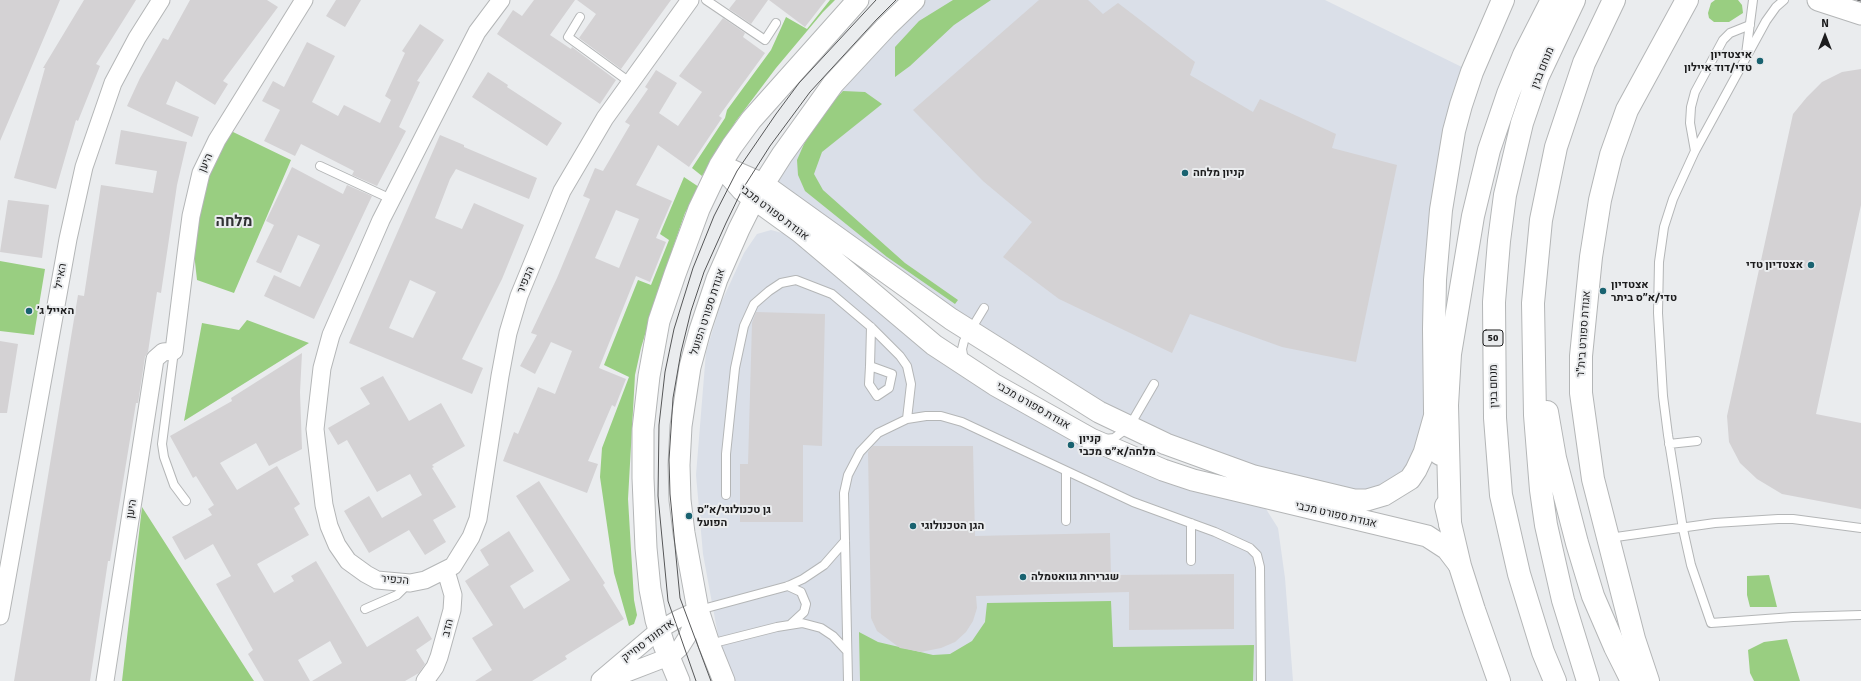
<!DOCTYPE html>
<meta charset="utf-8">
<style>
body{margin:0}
#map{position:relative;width:1861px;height:681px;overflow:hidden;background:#eaecee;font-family:Signika,sans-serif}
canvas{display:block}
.north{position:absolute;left:1805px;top:16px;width:40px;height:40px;-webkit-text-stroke:3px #eaecee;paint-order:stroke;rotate:0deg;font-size:11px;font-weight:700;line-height:16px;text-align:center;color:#1c1c1d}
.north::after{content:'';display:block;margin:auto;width:14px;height:18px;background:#1c1c1d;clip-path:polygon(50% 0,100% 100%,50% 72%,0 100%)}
</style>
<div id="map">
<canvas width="1861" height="681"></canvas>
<div class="north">N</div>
</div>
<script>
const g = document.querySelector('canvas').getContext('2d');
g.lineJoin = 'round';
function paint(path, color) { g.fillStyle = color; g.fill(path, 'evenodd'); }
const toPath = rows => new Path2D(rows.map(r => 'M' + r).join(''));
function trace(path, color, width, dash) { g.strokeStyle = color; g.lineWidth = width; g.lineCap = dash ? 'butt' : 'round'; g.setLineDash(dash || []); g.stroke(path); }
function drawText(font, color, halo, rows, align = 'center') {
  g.font = font + ' Signika,Heebo,sans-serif'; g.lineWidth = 4; g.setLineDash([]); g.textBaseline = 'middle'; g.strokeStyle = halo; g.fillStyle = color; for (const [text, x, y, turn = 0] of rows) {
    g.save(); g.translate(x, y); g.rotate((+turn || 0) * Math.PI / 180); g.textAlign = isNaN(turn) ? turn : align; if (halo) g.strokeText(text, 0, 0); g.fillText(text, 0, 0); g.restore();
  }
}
const built = toPath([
 [915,0,1325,0,1472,72,1461,105,1434,392,1416,470,1354,500,1099,412,763,184],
 [771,230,786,234,816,257,896,325,1174,480,1266,509,1278,528,1285,578,1293,681,732,681,722,657,703,554,696,475,706,352,721,303,744,253,757,234]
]);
const green = toPath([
 [830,0,835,0,823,12,776,68,736,121,702,176,692,168,725,118,727,110,771,50,786,17,807,29],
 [953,0,991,0,954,25,910,66,895,77,895,47,919,21],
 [1715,0,1738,0,1742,5,1743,13,1729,22,1714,22,1709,18,1708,13,1711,3],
 [843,91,865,92,882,104,822,152,814,174,823,190,905,263,958,300,955,304,887,257,805,191,798,175,797,160,804,144,821,114],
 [231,131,291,160,234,293,197,280,194,253,200,206,212,168],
 [684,177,699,187,685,213,659,288,641,348,635,375,628,499,634,600,637,615,634,624,629,626,614,573,600,477,602,448,629,377,604,365,638,280,651,285,669,240,660,234],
 [0,261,45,269,34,335,0,331],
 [247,320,309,343,184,421,202,323,239,330],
 [142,507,250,675,254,681,122,681],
 [1769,575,1777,607,1750,607,1747,595,1747,576],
 [1111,601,1113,647,1254,645,1253,681,860,681,859,632,878,642,933,655,950,654,972,641,985,622,987,603],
 [1787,639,1800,681,1754,681,1750,673,1748,650,1764,642]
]);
const building = toPath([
 [0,0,60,0,0,141],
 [84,0,136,0,96,64,100,66,78,121,76,120,56,189,14,178,45,68,43,68],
 [190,0,267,0,278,7,223,81,228,84,215,105,176,81,166,104,199,117,192,137,127,106,140,78,163,38,168,40],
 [336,0,361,0,345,27,326,16],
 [534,0,575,0,550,35,571,49,572,47,616,80,600,104,497,34,513,10,522,16],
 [577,0,671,0,621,69,579,38,596,14],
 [736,0,768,0,751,24,729,9],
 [769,0,826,0,805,27],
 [1039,0,1088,0,1103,14,1118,3,1195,62,1190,75,1253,112,1260,99,1336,134,1332,148,1397,165,1356,362,1282,347,1190,314,1172,353,1059,299,1003,257,1032,222,983,181,913,110],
 [723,18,745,33,743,37,765,53,719,116,722,118,689,167,658,145,636,185,672,201,656,238,666,242,650,282,636,276,599,368,626,379,615,407,612,405,588,461,598,464,587,493,503,461,514,432,518,434,538,387,555,394,572,351,551,342,535,374,520,366,537,335,531,333,557,278,590,199,583,196,595,168,603,171,630,125,625,122,648,89,645,87,656,70,677,83,659,113,678,126,702,92,679,76],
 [616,210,639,219,619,268,595,258],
 [420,24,444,40,417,81,420,82,399,127,406,131,377,186,352,175,354,171,301,144,295,156,264,141,280,110,262,101,273,81,284,87,307,42,335,56,312,102,338,116,344,105,380,123,391,100,385,96,405,53,402,51],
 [1861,69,1861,205,1816,414,1861,423,1861,509,1782,494,1757,479,1740,463,1729,442,1727,416,1793,114,1807,97,1822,82,1842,72],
 [488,72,508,85,507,87,562,123,547,146,472,97],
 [121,130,187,142,177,185,161,293,157,292,148,352,145,357,138,403,136,403,110,561,108,561,90,681,14,681,78,295,84,296,101,185,153,193,157,171,115,164],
 [440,135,464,145,464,147,537,178,529,199,456,169,450,179,435,218,462,229,474,203,524,225,502,279,462,359,483,368,472,394,349,343],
 [410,280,436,292,413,338,389,328],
 [292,167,343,194,347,185,372,196,314,319,264,296,274,275,300,287,320,245,298,235,281,273,256,262,274,225,266,221],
 [8,200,49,205,42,258,0,252],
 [756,312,825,314,822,446,803,445,803,522,740,522,740,464,748,464,752,323],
 [0,341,18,344,7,413,0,413],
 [302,353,300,392,302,449,269,466,256,443,220,463,237,490,277,466,300,504,294,508,309,535,257,564,274,593,294,581,291,576,316,561,367,647,418,616,432,639,416,650,425,664,419,673,405,681,312,681,342,663,330,641,298,660,310,681,264,681,248,654,253,650,216,584,231,576,213,544,185,560,172,537,212,515,208,509,214,505,196,476,193,478,170,436,232,401,231,398],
 [383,376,409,421,441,403,465,446,432,465,434,467,432,468,456,507,433,520,446,542,425,555,409,530,369,553,344,511,369,496,382,518,422,495,410,474,377,492,347,440,338,445,328,428,370,404,360,388],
 [873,446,973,446,975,536,1110,533,1111,575,1234,574,1234,629,1129,630,1129,592,976,596,977,608,973,621,966,632,955,642,941,648,921,652,900,648,877,631,871,618,868,452],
 [539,481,605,583,603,585,624,619,565,656,567,659,532,681,475,681,492,670,472,638,493,625,465,581,489,565,480,550,509,531,534,571,510,586,524,609,570,580,516,496]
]);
const service = toPath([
 [706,0,765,40,776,23],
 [1784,0,1776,7,1766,21,1695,151,1673,199,1664,227,1659,262,1658,313,1663,396,1668,435,1683,529,1691,565,1711,623,1793,617,1861,615],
 [580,17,568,37,631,83],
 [1746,54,1753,0],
 [1695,151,1690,123,1691,107,1695,92,1723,40,1730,33,1750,25],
 [320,166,391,199],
 [174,351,162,444,164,457,174,485,186,501],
 [964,361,962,349,964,341,984,308],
 [870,366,892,374,889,388,877,396,869,384,870,366,871,327],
 [1105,439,1114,438,1129,427,1154,384],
 [1669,444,1697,441],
 [1066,472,1066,521],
 [726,495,726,454,735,368,744,326,754,304,769,291,781,283,796,280,832,294,871,327,900,356,907,366,911,384,907,419],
 [1191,523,1191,561],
 [1609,538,1715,523,1778,519,1793,519,1861,528],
 [788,586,801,592,806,604,804,612,791,624],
 [365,609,397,595,408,584],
 [699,610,788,586,803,579,824,565,845,541],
 [710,644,777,627,802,623,821,628,833,636,847,651],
 [848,681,844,493,848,475,860,452,878,433,907,419,926,416,941,416,962,422,1133,502,1215,532,1250,548,1257,555,1260,567,1261,681]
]);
const minor = toPath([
 [501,0,477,32,381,220,331,335,322,368,315,429,324,505,329,526,337,545,348,561,366,574,377,580,410,583,425,580,453,566,471,537,478,519,500,376,508,333,519,296,562,191,605,118,690,0],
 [0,616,68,239,84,167,113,83,137,38,161,0],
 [600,680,659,630,678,619,698,610],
 [105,681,155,359,163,352,174,351,186,254,191,216,201,173,217,140,304,0],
 [425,681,435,667,439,657,452,610,453,595,446,571],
 [606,681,671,656,680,648,687,637,698,610]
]);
const tertiary = toPath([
 [1818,0,1861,14],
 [720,165,742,190,800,232,934,345,995,385,1091,439,1163,470,1193,480,1427,536,1447,549,1460,566],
 [722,166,763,184,951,319,1099,412,1166,444,1254,476,1354,500,1367,500,1384,495,1410,479,1416,470,1424,453,1435,414],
 [679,681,664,645,656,620,650,589,646,548,643,478,643,429,649,376,659,321,675,274,699,209,720,165,732,146,751,120,858,0],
 [724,681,709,644,698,610,684,533,680,500,679,465,681,426,690,367,700,330,717,279,739,229,754,199,782,155,833,84,886,27,914,0]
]);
const secondary = toPath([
 [1440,454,1435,411,1434,329,1435,280,1441,210,1454,131,1461,105,1472,72,1503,0],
 [1446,506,1460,566,1474,610,1499,681],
 [1648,681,1634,639,1593,479,1581,393,1581,356,1591,257,1600,200,1611,155,1627,110,1687,0]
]);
const motorway = toPath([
 [1547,412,1555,458,1577,543,1593,596,1615,647,1632,681],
 [1450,524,1447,405,1450,354,1473,216,1489,150,1508,94,1524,55,1552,0],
 [1555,681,1543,652,1519,574,1501,495,1495,418,1494,302,1499,241,1505,195,1522,123,1538,76,1574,0],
 [1588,681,1563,600,1546,525,1541,490,1535,415,1533,303,1541,220,1556,147,1584,63,1614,0]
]);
const tram = toPath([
 [1857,0,1861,1],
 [696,681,668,601,658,496,659,425,665,372,674,329,693,268,714,216,737,171,776,114,799,83,876,0],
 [711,681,680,598,670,494,669,460,673,398,681,352,691,311,704,272,726,223,742,190,770,146,810,92,877,19,896,0]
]);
const markers = [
 [1760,61,4,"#196270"],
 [1185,173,4,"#196270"],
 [1811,265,4,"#196270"],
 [1603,291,4,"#196270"],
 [29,311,4,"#196270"],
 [1071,445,4,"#196270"],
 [689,516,4,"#196270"],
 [913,526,4,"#196270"],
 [1023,577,4,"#196270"]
];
const shields = [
 [1493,338,20]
];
const shieldNames = [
 ["50",1493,338]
];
const poiNames = [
 ["איצטדיון",1752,55,"right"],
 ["טדי/דוד איילון",1752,68,"right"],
 ["קניון מלחה",1193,173],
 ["אצטדיון טדי",1803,265,"right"],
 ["אצטדיון",1611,285],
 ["טדי/א״ס ביתר",1611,298],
 ["האייל ג׳",37,311],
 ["קניון",1079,439],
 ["מלחה/א״ס מכבי",1079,452],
 ["גן טכנולוגי/א״ס",697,510],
 ["הפועל",697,523],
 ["הגן הטכנולוגי",921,526],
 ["שגרירות גוואטמלה",1031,577]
];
const streetNames = [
 ["מנחם בגין",1543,68,-68],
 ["היען",206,163,-66],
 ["אגודת ספורט מכבי",774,213,37],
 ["האייל",61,276,-80],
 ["הכפיר",526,280,-67],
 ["אגודת ספורט הפועל",708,312,-72],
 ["אגודת ספורט בית\"ר",1584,334,-86],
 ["מנחם בגין",1494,386,-91],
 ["אגודת ספורט מכבי",1033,406,30],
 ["היען",132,509,-81],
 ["אגודת ספורט מכבי",1336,515,13],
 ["הכפיר",395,580,5],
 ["הדב",448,628,-76],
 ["אדמונד סחייק",648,641,-37]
];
const districtNames = [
 ["מלחה",234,222]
];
paint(built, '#dadfe8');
paint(green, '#99ce81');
paint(building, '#d4d2d4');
trace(service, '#b4b6b7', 10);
trace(minor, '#b4b6b7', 19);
trace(tertiary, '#b4b6b7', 23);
trace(secondary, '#b4b6b7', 24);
trace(motorway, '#b4b6b7', 24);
trace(service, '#fff', 8);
trace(minor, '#fff', 17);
trace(tertiary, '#fff', 21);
trace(secondary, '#fff', 22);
trace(motorway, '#fff', 22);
trace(tram, '#565758', 1);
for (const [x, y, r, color] of markers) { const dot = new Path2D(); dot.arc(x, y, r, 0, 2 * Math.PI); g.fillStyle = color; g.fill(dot); trace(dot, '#eaecee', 1.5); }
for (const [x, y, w] of shields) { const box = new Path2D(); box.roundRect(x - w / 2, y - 8, w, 16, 3); g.fillStyle = '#eaecee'; g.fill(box); trace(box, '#1c1c1d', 1); }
drawText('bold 10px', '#1c1c1d', null, shieldNames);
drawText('bold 11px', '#1c1c1d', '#eaecee', poiNames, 'left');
drawText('11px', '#1c1c1d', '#eaecee', streetNames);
drawText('bold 15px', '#313234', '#eaecee', districtNames);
</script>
